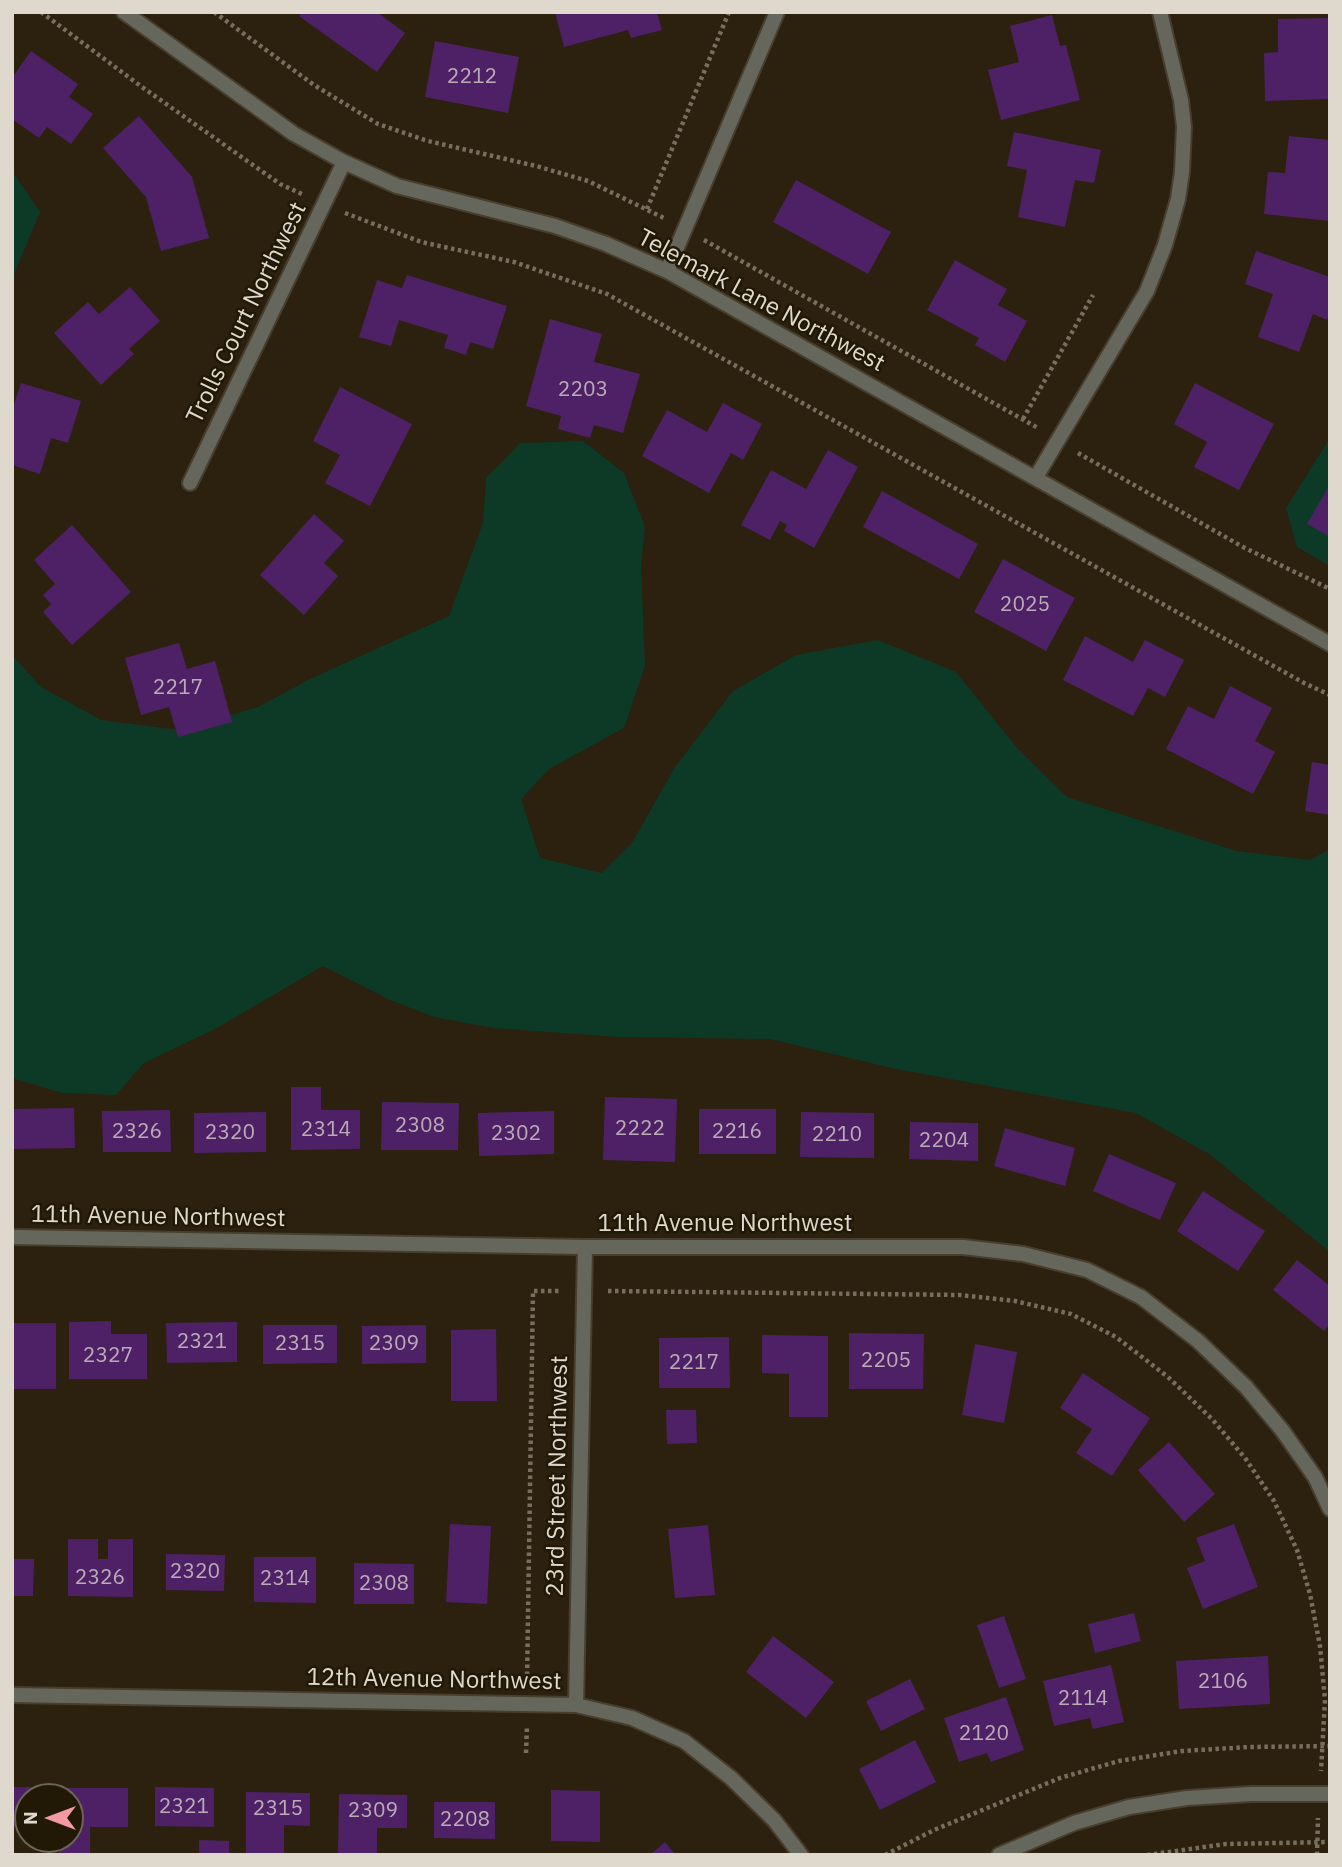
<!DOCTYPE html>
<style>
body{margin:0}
#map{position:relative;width:1342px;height:1867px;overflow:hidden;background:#2b210e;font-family:"IBM Plex Sans",sans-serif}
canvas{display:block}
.frame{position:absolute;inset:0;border:14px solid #dfd9cd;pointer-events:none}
.north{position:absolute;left:14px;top:1783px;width:70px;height:70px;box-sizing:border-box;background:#211806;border:2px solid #6d6556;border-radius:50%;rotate:270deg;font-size:19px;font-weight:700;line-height:28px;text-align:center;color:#dfd9cd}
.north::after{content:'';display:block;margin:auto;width:24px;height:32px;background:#f49aa4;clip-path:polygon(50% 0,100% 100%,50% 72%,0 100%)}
</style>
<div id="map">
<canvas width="1342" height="1867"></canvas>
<div class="frame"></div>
<div class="north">N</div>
</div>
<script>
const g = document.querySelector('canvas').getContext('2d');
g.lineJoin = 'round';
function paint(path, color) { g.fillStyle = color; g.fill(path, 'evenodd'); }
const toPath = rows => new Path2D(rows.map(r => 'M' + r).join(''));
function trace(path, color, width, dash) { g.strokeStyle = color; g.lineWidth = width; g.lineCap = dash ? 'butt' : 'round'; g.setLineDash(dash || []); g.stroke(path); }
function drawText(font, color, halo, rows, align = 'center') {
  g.font = font + ' "IBM Plex Sans",sans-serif'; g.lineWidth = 5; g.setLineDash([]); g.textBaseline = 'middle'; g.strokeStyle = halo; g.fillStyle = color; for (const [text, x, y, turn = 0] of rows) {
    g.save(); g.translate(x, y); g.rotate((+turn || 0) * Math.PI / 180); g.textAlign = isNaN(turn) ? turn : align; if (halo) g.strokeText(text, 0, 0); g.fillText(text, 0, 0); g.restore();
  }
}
const green = toPath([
 [12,171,40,212,12,279],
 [1330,438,1330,566,1297,547,1286,508],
 [583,441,624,473,645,527,641,564,645,666,624,728,549,769,521,799,540,858,602,873,632,843,675,767,733,691,796,655,878,640,956,672,1017,748,1067,797,1237,851,1310,860,1330,849,1330,1252,1209,1154,1136,1113,896,1069,770,1039,619,1037,493,1028,434,1017,390,1000,323,966,217,1028,144,1063,116,1095,62,1093,12,1078,12,655,41,687,101,720,179,730,258,707,310,679,449,616,483,523,486,478,520,443]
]);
const building = toPath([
 [302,12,377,12,405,33,377,72,299,16],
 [555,12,657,12,662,30,631,38,628,30,564,47],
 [1052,15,1060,46,1066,45,1080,100,1001,120,988,70,1019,62,1010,26],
 [1330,18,1330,99,1265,101,1264,53,1278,52,1278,19],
 [435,41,519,57,508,113,425,97],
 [31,51,78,84,69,97,93,114,71,144,47,127,39,138,12,119,12,78],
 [139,116,192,177,209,238,161,251,146,197,103,148],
 [1014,132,1101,150,1094,183,1075,180,1065,227,1018,217,1027,170,1007,166],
 [1289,136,1330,140,1330,221,1264,214,1268,172,1285,173],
 [796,180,891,232,868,274,773,222],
 [1256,251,1330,277,1330,312,1327,320,1313,314,1299,352,1258,337,1273,294,1245,284],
 [955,260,1007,289,998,305,1027,321,1005,362,975,345,979,338,927,310],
 [407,275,507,306,493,349,470,342,466,355,444,348,448,335,399,320,391,346,359,337,377,280,402,288],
 [130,287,160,321,129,349,134,354,101,385,54,333,88,302,99,314],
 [550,319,602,334,594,362,640,374,623,433,594,425,590,438,558,429,561,416,526,406],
 [21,383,81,401,68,443,51,438,40,474,12,465,12,410],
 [1195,383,1274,424,1239,490,1194,467,1207,442,1174,424],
 [340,387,412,424,370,506,325,483,340,455,313,441],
 [723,403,762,424,743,460,731,453,709,493,642,456,667,410,707,432],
 [828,450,858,467,814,548,784,531,787,525,780,521,770,540,741,525,771,470,806,489],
 [1330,484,1330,537,1307,524],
 [882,491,978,544,959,579,863,527],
 [314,514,344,541,324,563,338,576,304,615,260,575],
 [72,525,131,592,72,645,43,612,51,604,43,595,55,584,34,560],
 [1003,559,1075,598,1046,651,974,612],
 [1085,636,1133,662,1145,640,1184,660,1165,697,1148,688,1133,716,1063,680],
 [179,643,187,669,215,661,232,722,178,737,169,707,141,715,125,658],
 [1230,686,1272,708,1255,741,1275,752,1253,794,1166,749,1188,706,1214,719],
 [1312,762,1330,765,1330,815,1305,811],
 [291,1087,321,1087,321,1110,360,1110,360,1149,291,1150],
 [605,1097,677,1099,675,1162,603,1160],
 [382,1102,459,1103,458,1150,381,1150],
 [74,1108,75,1148,12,1149,12,1109],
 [699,1109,776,1109,776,1154,699,1154],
 [170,1110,171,1152,103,1152,102,1111],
 [554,1111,554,1154,479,1156,478,1113],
 [266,1112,266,1152,194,1153,194,1113],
 [801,1112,874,1113,874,1158,800,1157],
 [910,1122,978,1123,978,1161,909,1159],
 [1005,1128,1075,1148,1065,1186,994,1166],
 [1109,1154,1176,1183,1160,1220,1093,1191],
 [1203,1191,1265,1231,1238,1271,1177,1231],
 [1297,1260,1330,1286,1330,1324,1324,1331,1273,1290],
 [111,1321,111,1334,147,1334,147,1379,69,1379,69,1322],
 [237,1322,237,1362,167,1363,166,1323],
 [12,1323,56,1323,56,1389,12,1389],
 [263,1325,337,1325,337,1363,263,1364],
 [426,1325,426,1363,362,1364,362,1326],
 [496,1329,497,1401,451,1401,451,1330],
 [849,1333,924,1334,923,1389,849,1389],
 [762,1335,828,1336,828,1417,789,1417,789,1374,762,1373],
 [729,1337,730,1388,659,1388,659,1338],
 [975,1344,1017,1352,1004,1423,962,1415],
 [1083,1373,1150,1418,1112,1476,1076,1453,1092,1429,1060,1408],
 [666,1410,696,1410,697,1443,667,1444],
 [1169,1442,1215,1494,1184,1522,1138,1470],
 [450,1524,491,1526,487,1604,446,1602],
 [1234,1524,1258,1587,1203,1609,1187,1568,1205,1561,1196,1538],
 [708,1525,715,1595,675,1598,668,1529],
 [68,1539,98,1539,98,1559,108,1559,108,1539,133,1539,133,1597,68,1596],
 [166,1554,225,1555,224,1591,166,1590],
 [254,1557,316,1557,316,1603,254,1602],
 [12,1559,34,1559,33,1596,12,1596],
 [354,1563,414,1564,414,1604,354,1604],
 [1134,1613,1141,1641,1095,1653,1088,1624],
 [1004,1616,1026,1679,999,1688,977,1625],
 [773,1636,834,1682,806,1718,746,1672],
 [1268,1656,1270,1704,1179,1709,1176,1661],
 [1111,1665,1124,1722,1093,1729,1090,1718,1054,1726,1043,1681],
 [910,1679,925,1709,881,1731,866,1701],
 [1006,1697,1024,1750,991,1762,987,1753,959,1762,944,1718],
 [915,1740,936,1782,880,1810,859,1769],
 [12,1787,43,1787,43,1797,28,1797,28,1827,12,1826],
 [155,1787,214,1788,214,1827,155,1826],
 [60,1788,128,1788,128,1827,90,1827,90,1854,59,1854,59,1839,70,1839,70,1797,60,1797],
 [551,1790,600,1791,600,1842,551,1841],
 [246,1792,310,1793,310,1826,284,1825,284,1855,246,1855],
 [339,1794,407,1795,407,1828,377,1828,377,1855,338,1855],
 [434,1802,495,1802,495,1839,434,1838],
 [199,1840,229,1841,229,1855,199,1855],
 [665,1842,676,1855,650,1855]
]);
const path = toPath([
 [41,12,142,87,280,184,302,194],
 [214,12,314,85,378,124,428,141,536,166,588,181,666,219],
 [647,209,729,12],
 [345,213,421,242,514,262,607,294,1304,683,1330,695],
 [704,240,1038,428],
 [1023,419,1093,295],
 [1078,453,1243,547,1330,589],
 [608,1291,960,1295,1015,1301,1071,1314,1116,1337,1168,1377,1212,1419,1245,1458,1274,1501,1297,1550,1310,1594,1320,1646,1325,1700,1321,1771],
 [527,1682,533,1291,560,1291],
 [526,1753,527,1726],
 [885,1855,934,1830,1060,1778,1119,1761,1182,1751,1249,1747,1330,1746],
 [1147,1855,1226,1844,1330,1842],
 [1317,1855,1318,1818]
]);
const street = toPath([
 [124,12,294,134,344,162,397,186,555,226,606,244,667,271,1330,644],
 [667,271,777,12],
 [1036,477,1147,291,1165,245,1178,199,1182,172,1184,127,1181,100,1160,12],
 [190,483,344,162],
 [12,1237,585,1247,963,1247,1023,1254,1087,1270,1141,1297,1198,1341,1246,1387,1282,1430,1315,1477,1330,1509],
 [12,1695,576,1705,632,1718,684,1741,731,1778,774,1820,801,1855],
 [576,1705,585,1247],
 [999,1855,1074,1823,1129,1807,1187,1798,1251,1794,1330,1794]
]);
const numberNames = [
 ["2212",472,77],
 ["2203",583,390],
 ["2025",1025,605],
 ["2217",178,688],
 ["2308",420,1126],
 ["2222",640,1129],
 ["2314",326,1130],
 ["2326",137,1132],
 ["2216",737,1132],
 ["2320",230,1133],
 ["2302",516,1134],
 ["2210",837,1135],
 ["2204",944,1141],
 ["2321",202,1342],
 ["2315",300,1344],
 ["2309",394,1344],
 ["2327",108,1356],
 ["2205",886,1361],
 ["2217",694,1363],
 ["2320",195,1572],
 ["2326",100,1578],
 ["2314",285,1579],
 ["2308",384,1584],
 ["2106",1223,1682],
 ["2114",1083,1699],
 ["2120",984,1734],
 ["2321",184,1807],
 ["2315",278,1809],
 ["2309",373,1811],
 ["2208",465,1820]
];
const streetNames = [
 ["Telemark Lane Northwest",761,301,28],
 ["Trolls Court Northwest",247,313,-64],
 ["11th Avenue Northwest",158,1217,1],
 ["11th Avenue Northwest",725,1224],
 ["23rd Street Northwest",558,1476,-89],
 ["12th Avenue Northwest",434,1680,1]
];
paint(green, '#0c3a26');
paint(building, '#4e2167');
trace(street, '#483e2d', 18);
trace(path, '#776e5e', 4.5, [3.5, 3.5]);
trace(street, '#65675d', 14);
drawText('21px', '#bbabb4', null, numberNames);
drawText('24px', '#dfd9cd', '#211806', streetNames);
</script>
